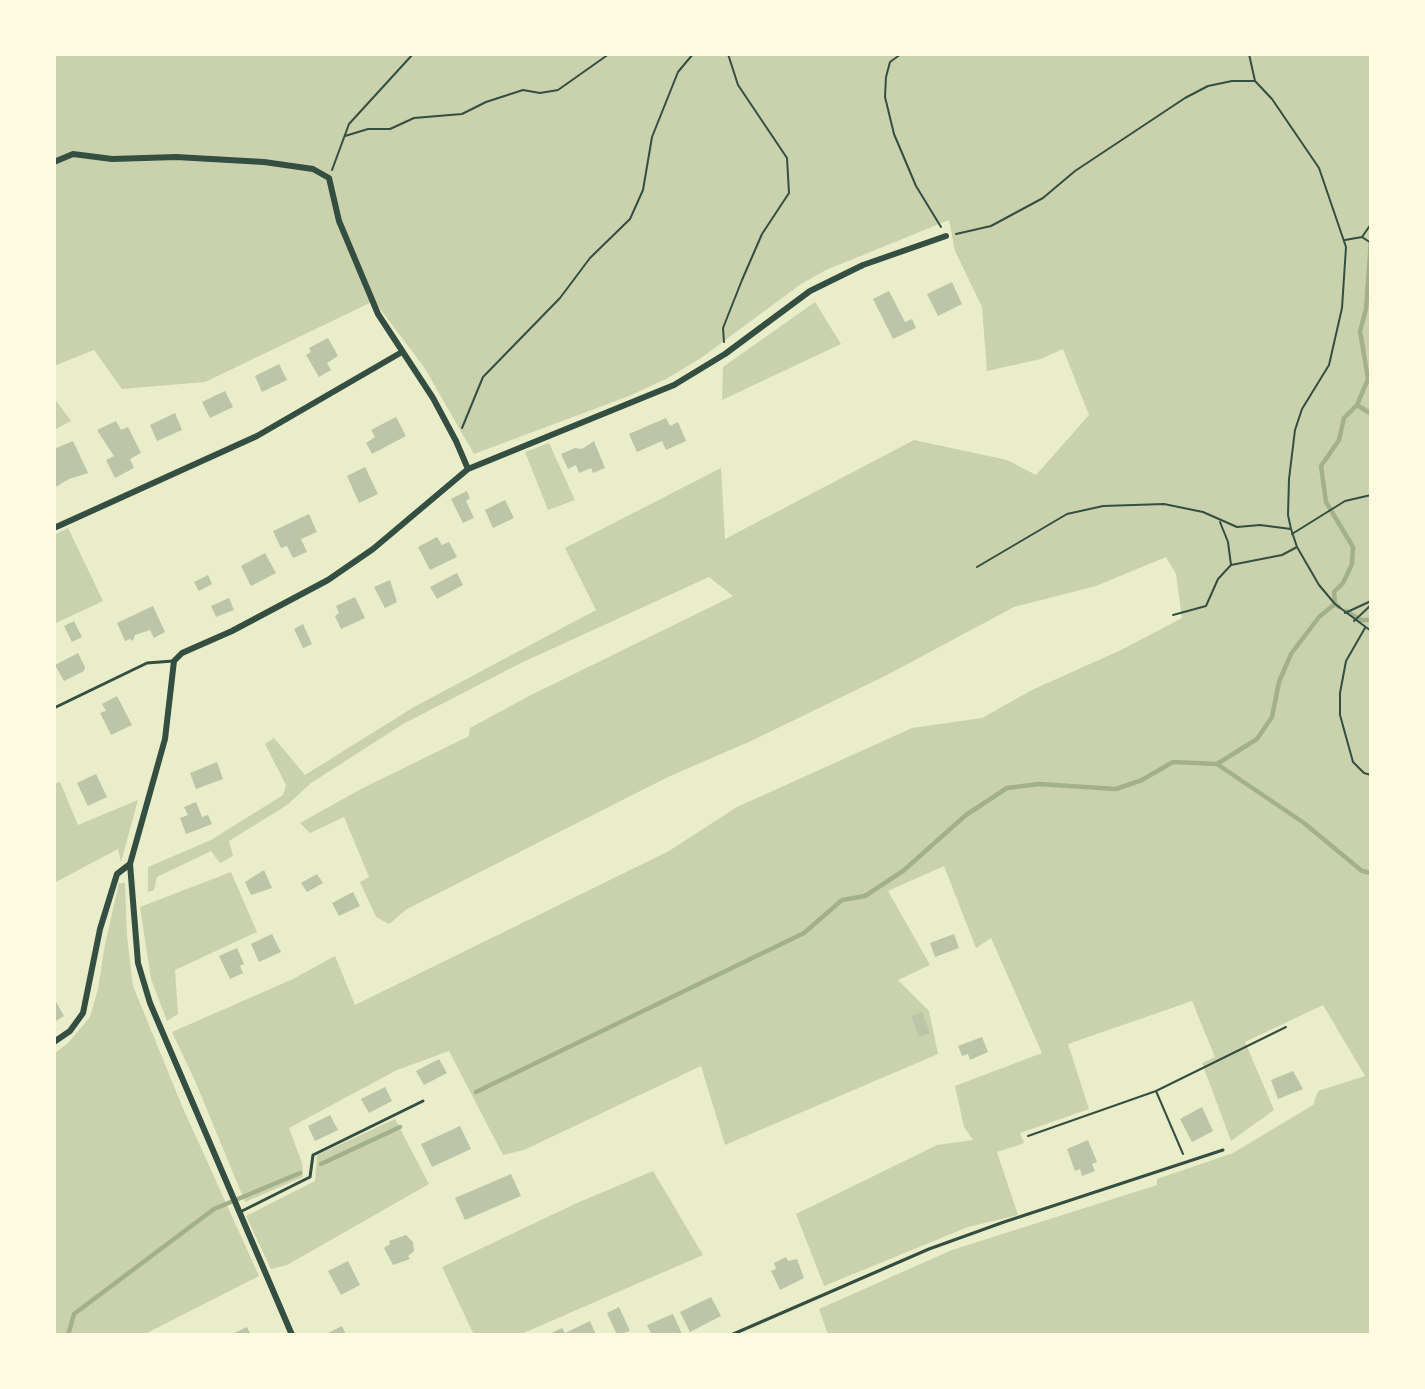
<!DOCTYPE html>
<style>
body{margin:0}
#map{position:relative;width:1425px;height:1389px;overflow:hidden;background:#e9edc9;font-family:"Roboto Condensed",sans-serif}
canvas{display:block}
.frame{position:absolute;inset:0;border:56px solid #fefae0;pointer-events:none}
</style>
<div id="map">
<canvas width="1425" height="1389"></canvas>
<div class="frame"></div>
</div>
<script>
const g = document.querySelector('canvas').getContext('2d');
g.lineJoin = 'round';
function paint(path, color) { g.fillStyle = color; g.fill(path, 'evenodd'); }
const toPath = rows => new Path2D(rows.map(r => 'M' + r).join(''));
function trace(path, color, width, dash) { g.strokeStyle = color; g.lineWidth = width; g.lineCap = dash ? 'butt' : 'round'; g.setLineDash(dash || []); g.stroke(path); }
const green = toPath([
 [54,54,1371,54,1371,1335,828,1335,819,1309,952,1250,1157,1185,1157,1179,1233,1153,1313,1105,1318,1091,1365,1076,1323,1005,1245,1042,1274,1110,1231,1141,1202,1063,1215,1057,1192,1001,1068,1044,1089,1109,1020,1133,1024,1143,997,1152,1018,1215,968,1227,824,1286,796,1214,937,1145,973,1140,964,1127,955,1086,1042,1053,991,938,976,948,944,866,888,891,930,965,898,980,929,1011,938,1054,725,1145,701,1066,524,1150,503,1155,449,1051,397,1070,289,1128,302,1163,303,1177,245,1202,196,1083,172,1032,293,979,335,956,355,1005,669,851,737,807,912,728,982,718,1032,690,1121,650,1182,618,1176,574,1166,557,1096,586,1014,607,887,675,751,741,668,777,407,909,389,924,376,917,360,882,369,877,344,817,310,833,300,823,361,789,469,736,470,728,529,696,733,596,709,577,521,663,403,724,311,783,287,805,229,841,233,856,220,863,211,851,157,877,154,890,148,892,148,867,211,840,283,795,286,785,265,744,274,738,305,775,414,707,596,610,565,548,721,468,725,539,914,440,1007,460,1036,475,1089,415,1063,349,1041,359,987,371,982,307,955,251,949,220,826,270,801,284,701,358,666,379,629,396,474,454,424,367,374,301,205,382,122,389,94,350,54,366],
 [815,302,841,344,722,400,723,367],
 [54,398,71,421,54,430],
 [549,443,575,500,548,510,525,452],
 [68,528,103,601,54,624,54,535],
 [60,782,78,825,138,800,121,862,118,849,54,883,54,784],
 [231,872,257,932,175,970,178,1014,167,1021,151,979,140,907],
 [119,883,125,883,127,936,133,986,182,1106,259,1276,143,1335,54,1335,54,1054,68,1043,90,1017,98,989,105,944],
 [395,1119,429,1184,287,1265,271,1269,246,1216,315,1181,317,1155],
 [653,1171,703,1255,519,1335,474,1335,442,1267,577,1203]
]);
const stream = toPath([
 [1357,405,1368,379,1360,331,1366,309,1371,241],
 [1335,604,1334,592,1343,583,1352,564,1353,547,1326,502,1321,466,1339,440,1344,418,1357,405,1371,414],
 [1346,611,1361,620,1371,620],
 [1217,764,1304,823,1362,871,1371,873],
 [476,1092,804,933,842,900,865,896,903,871,966,815,1007,788,1039,784,1116,789,1142,780,1173,762,1217,764,1257,739,1272,717,1279,682,1291,654,1319,617,1335,604,1339,607],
 [321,1164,400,1127],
 [68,1335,74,1314,214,1209,300,1173]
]);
const building = toPath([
 [952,282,962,304,938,316,927,294],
 [889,291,905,322,912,319,916,328,893,339,873,299],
 [328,338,338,356,327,363,331,370,319,377,306,355,311,352,309,348],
 [279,364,287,380,262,392,255,376],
 [225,391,233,407,210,418,202,402],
 [175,413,182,430,157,441,150,425],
 [396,417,406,436,372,454,366,443,375,437,371,430],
 [666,418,670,426,678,422,686,441,666,450,662,441,637,452,629,434],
 [116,421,121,430,128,427,141,453,130,459,134,468,115,478,106,460,114,456,97,430],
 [73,441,88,473,69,479,54,488,54,449],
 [594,441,605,468,593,473,591,468,579,473,576,465,568,469,561,454,575,448,582,449],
 [365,467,378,494,359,503,347,476],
 [467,491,470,498,466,501,474,518,463,523,451,499],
 [505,500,514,518,493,528,485,510],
 [309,514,317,532,301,539,307,552,293,558,287,546,281,548,273,531],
 [437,537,442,545,449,542,457,557,430,570,418,547],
 [265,553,276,573,251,586,241,566],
 [457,573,463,585,437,599,430,587],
 [208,575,212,584,199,591,194,582],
 [390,580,397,602,385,608,374,587],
 [355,597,365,618,341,629,335,616,339,613,336,606],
 [229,598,234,610,216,617,211,606],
 [153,606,165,632,154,638,150,630,135,635,133,641,130,639,125,641,117,623],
 [74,621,82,637,72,642,64,626],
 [303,624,312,644,303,648,294,629],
 [78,653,85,667,84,671,64,681,55,665],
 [117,696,132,725,111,735,100,713,106,711,102,704],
 [217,762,223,779,196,789,190,773],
 [96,774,107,797,88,806,77,783],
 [196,802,202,817,208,815,212,824,186,834,180,818,188,815,184,807],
 [264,870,272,888,251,895,245,882],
 [317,874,323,883,307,892,301,883],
 [353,892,360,906,339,916,332,903],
 [272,934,281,952,259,962,251,944],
 [954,934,959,948,935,957,930,943],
 [237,948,244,964,240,966,243,973,230,979,219,956],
 [54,998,64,1016,54,1022],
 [922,1012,930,1033,919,1037,911,1016],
 [982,1037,988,1052,970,1060,968,1054,962,1056,958,1046],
 [439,1059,447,1073,424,1085,416,1071],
 [1293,1071,1303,1089,1278,1099,1271,1080],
 [385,1087,392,1101,369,1113,361,1099],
 [1202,1107,1213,1131,1192,1142,1180,1119],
 [330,1115,338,1130,315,1141,308,1126],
 [460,1126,471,1149,432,1167,421,1144],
 [1088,1140,1097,1162,1092,1164,1095,1171,1082,1176,1080,1169,1075,1171,1067,1149],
 [511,1174,521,1196,465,1220,455,1198],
 [406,1235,413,1242,414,1251,408,1256,410,1259,393,1265,384,1248,390,1244,389,1241],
 [786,1257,788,1261,797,1259,804,1278,780,1290,771,1271,776,1269,774,1263],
 [348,1261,360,1285,341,1295,328,1271],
 [711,1297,721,1316,690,1332,680,1312],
 [619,1307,630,1331,617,1335,607,1313],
 [673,1314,682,1334,652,1335,647,1325],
 [590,1321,596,1335,547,1335,562,1328,565,1333],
 [342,1326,346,1335,324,1335],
 [247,1327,251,1335,230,1335]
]);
const path = toPath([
 [901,54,890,62,886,77,885,97,894,134,916,186,941,227],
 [1249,54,1255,81,1272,99,1319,168,1346,247,1342,308,1329,365,1302,409,1295,430,1289,479,1288,515,1291,529,1297,547,1319,585,1335,604,1371,631],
 [345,136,368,129,390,129,414,118,462,114,486,102,523,90,540,93,558,90,609,54],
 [332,170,349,124,413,54],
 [956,234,991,226,1043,198,1075,171,1185,98,1208,86,1232,81,1255,81],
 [1362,237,1371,243],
 [1345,240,1362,237,1371,224],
 [724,342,723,328,742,280,762,234,789,193,787,158,738,85,728,54],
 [462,428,483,377,560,298,590,258,630,219,643,190,652,137,678,72,693,54],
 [1220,522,1228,542,1231,565],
 [1292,534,1345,501,1371,495],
 [977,567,1067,514,1103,506,1164,504,1203,512,1237,527,1260,525,1291,529],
 [1345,613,1371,601],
 [1173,615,1206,606,1218,579,1231,565,1282,555,1297,547],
 [1354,621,1371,605],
 [1365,628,1346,661,1340,693,1340,715,1353,762,1364,773,1371,775],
 [1156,1091,1183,1154],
 [1028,1136,1156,1091,1286,1027]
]);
const service = toPath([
 [54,708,147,663,173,661],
 [240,1212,310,1177,313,1155,423,1101],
 [731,1335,929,1249,1004,1222,1223,1150]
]);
const minor = toPath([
 [54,162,73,154,112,159,176,157,264,162,313,169,329,178,339,221,378,314,433,398,456,441,468,469],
 [54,528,257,436,402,352],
 [54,1042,70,1031,83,1013,100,929,117,874,130,864],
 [292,1335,150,1003,138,963,130,864,165,739,174,661,182,653,232,631,328,580,373,549,468,469,674,385,725,354,810,291,863,265,946,236]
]);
paint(green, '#cad2ad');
trace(stream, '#a3b18a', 4.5);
paint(building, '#bcc5a7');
trace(path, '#344e41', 2);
trace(service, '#344e41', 3);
trace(minor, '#344e41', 6);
</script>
